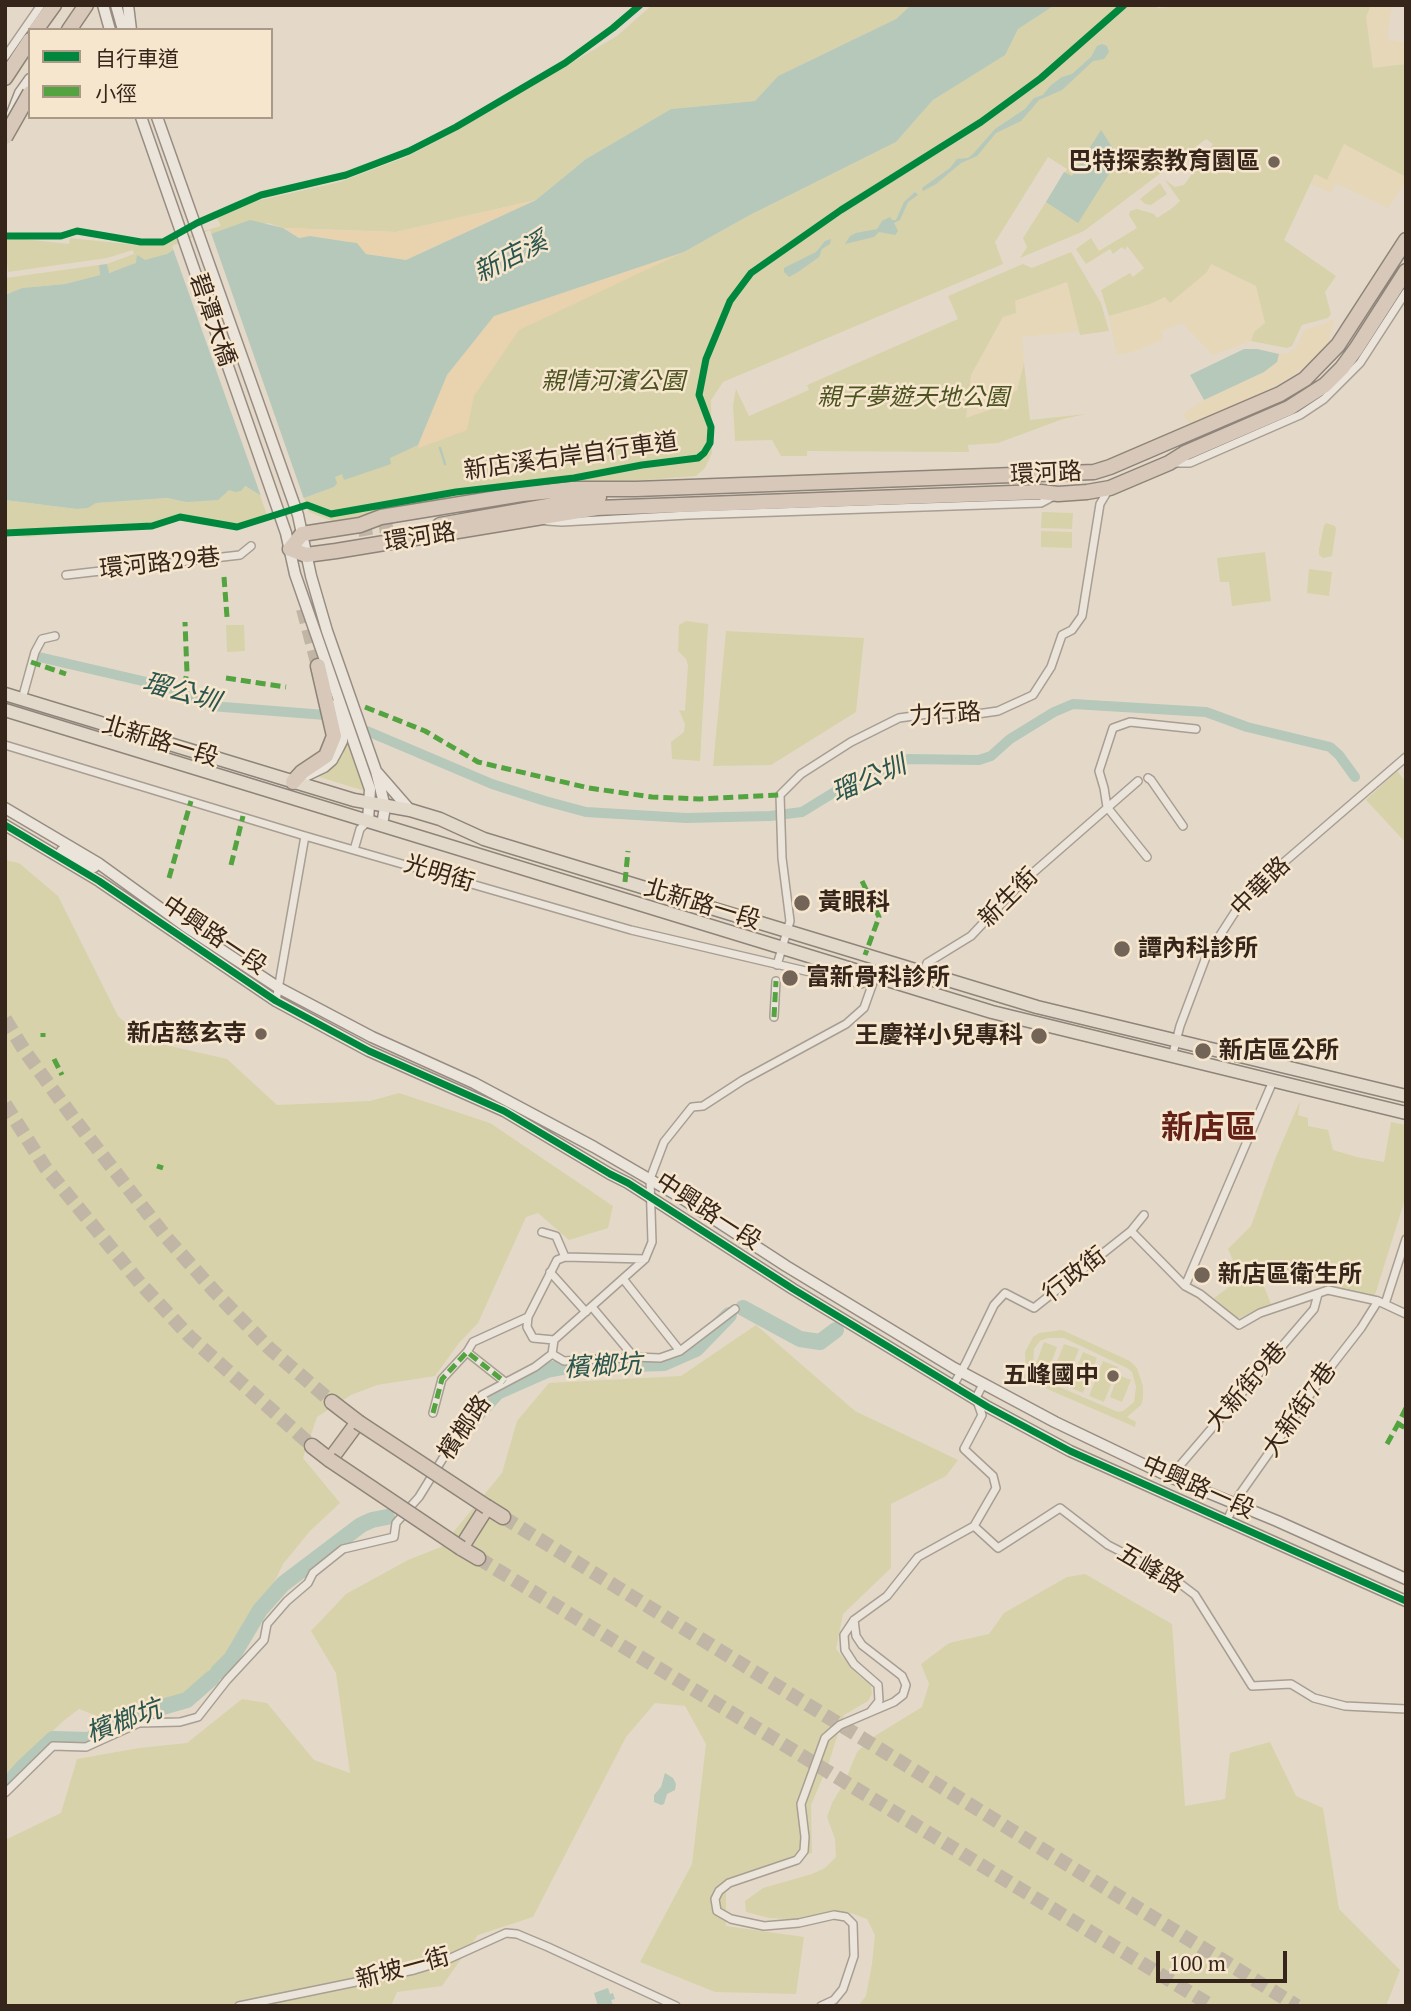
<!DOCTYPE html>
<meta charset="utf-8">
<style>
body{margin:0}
#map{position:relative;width:1411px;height:2011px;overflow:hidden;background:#e4d9c8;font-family:"PT Serif","Noto Sans TC",serif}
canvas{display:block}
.frame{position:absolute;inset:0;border:7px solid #36251b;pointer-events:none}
.legend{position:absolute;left:28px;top:28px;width:245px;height:91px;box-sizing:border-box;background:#f6e6cd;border:2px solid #a99986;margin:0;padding:9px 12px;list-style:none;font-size:21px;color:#36251b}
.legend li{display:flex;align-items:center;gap:14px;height:35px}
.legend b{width:35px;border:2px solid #a99986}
.scale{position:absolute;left:1156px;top:1951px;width:131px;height:32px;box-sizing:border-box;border:4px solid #36251b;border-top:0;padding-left:9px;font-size:21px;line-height:24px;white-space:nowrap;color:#36251b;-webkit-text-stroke:5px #f6e6cd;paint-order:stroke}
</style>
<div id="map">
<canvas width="1411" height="2011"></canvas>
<div class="frame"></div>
<ul class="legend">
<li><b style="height:9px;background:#00873e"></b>自行車道</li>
<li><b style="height:9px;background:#53a340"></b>小徑</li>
</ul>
<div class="scale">100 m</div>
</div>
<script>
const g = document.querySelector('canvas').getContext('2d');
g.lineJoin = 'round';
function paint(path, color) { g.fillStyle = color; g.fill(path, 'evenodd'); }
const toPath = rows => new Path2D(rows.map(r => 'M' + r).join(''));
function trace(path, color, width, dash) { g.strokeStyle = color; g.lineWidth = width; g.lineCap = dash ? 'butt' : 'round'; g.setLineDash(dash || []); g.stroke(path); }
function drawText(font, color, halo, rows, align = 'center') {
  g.font = font + ' "PT Serif","Noto Sans TC",serif'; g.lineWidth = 5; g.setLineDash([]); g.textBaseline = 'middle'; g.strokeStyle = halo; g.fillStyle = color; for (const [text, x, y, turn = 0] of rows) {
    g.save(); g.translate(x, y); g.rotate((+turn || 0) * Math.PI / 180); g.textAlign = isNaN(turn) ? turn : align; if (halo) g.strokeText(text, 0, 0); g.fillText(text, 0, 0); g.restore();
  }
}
const farmland = toPath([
 [1371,5,1392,5,1387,39,1406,43,1406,64,1373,68,1366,17],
 [1344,144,1406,177,1406,181,1388,208,1336,183,1331,193,1311,184,1316,174,1327,179],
 [1211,264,1256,286,1265,323,1254,332,1251,341,1213,355,1182,323,1162,331,1163,337,1162,340,1132,352,1117,355,1109,316,1150,304,1166,297,1170,302],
 [1067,282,1079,331,1022,337,1024,363,1017,390,992,409,966,419,971,375,1003,317,1015,301],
 [1335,318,1327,347,1312,361,1289,378,1268,390,1189,424,1183,414,1204,400,1264,372,1277,362,1279,354,1287,354,1296,348,1304,330,1327,323]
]);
const green = toPath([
 [652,5,911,5,896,19,778,76,755,101,671,109,586,159,536,200,396,232,283,228,268,223,180,245,167,254,108,273,107,264,134,254,133,250,107,258,8,272,5,241,13,238,69,244,70,238,146,246,158,244,221,226,216,216,256,201,340,182,406,157,445,137,617,36],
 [1055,5,1158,5,1157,8,1194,5,1371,5,1366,17,1373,68,1406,64,1406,177,1344,144,1327,180,1315,174,1284,240,1336,276,1325,292,1331,314,1328,318,1302,325,1292,346,1287,348,1251,341,1254,332,1265,323,1256,286,1211,264,1207,272,1170,303,1165,297,1150,304,1109,316,1101,290,1130,273,1133,277,1144,268,1127,246,1125,250,1122,247,1113,254,1110,249,1086,264,1076,249,1091,238,1099,251,1137,228,1129,215,1130,211,1137,209,1154,214,1157,218,1171,209,1180,201,1165,180,1175,187,1184,185,1213,144,1206,139,1084,231,1020,258,1027,247,1023,238,1067,169,1048,157,995,242,1003,264,723,382,711,400,712,453,705,468,696,476,519,490,332,521,309,512,304,498,334,487,334,477,338,472,418,445,447,375,494,316,684,252,748,216,896,142,933,100,1004,55,1018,29],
 [1160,183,1167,194,1151,205,1145,204,1140,199],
 [1071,252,1101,303,1109,331,1080,335,1067,282,1015,301,1016,313,1003,317,971,375,966,418,992,409,1017,390,1024,363,1030,420,1086,414,1063,419,998,443,968,445,969,452,807,451,807,456,781,456,772,440,735,441,733,405,736,389,749,416,809,390,807,385,958,319,948,296,1023,264,1032,268],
 [99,265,100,275,65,284,22,288,5,295,5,278],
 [244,486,260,495,268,518,238,525,178,517,166,520,164,524,27,537,5,535,5,500,77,509,87,508,96,503,167,498,186,502],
 [1042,512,1073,513,1072,529,1041,528],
 [1326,523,1335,526,1336,529,1332,556,1323,558,1319,555,1319,549,1324,526],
 [1041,531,1072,532,1072,548,1041,547],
 [1265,552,1271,601,1232,606,1229,582,1220,582,1217,558],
 [1309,569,1332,572,1329,596,1307,593],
 [686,621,708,624,700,761,672,759,671,742,684,732,685,724,679,710,685,711,688,665,686,659,678,651,679,625],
 [226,625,244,625,245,651,227,652],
 [726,631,864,638,856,712,771,765,713,766],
 [346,738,365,791,313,775],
 [1397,771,1406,782,1406,843,1366,800],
 [5,860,19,863,58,896,118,1016,144,1040,227,1059,277,1105,370,1101,399,1093,490,1123,613,1206,608,1228,569,1240,538,1213,526,1217,478,1323,459,1343,435,1376,377,1385,351,1395,317,1417,303,1458,340,1503,310,1531,283,1564,260,1611,208,1691,115,1723,79,1709,62,1722,5,1778],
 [1300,1101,1298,1115,1308,1118,1308,1126,1328,1130,1333,1150,1357,1157,1384,1162,1391,1122,1406,1125,1406,1196,1374,1298,1303,1276,1261,1279,1271,1304,1237,1319,1214,1298,1241,1278,1228,1249,1251,1226,1275,1159],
 [756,1325,855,1411,958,1460,946,1476,891,1504,891,1568,843,1614,836,1649,859,1676,871,1685,872,1694,868,1701,844,1715,828,1765,811,1805,812,1853,749,1872,726,1892,726,1926,804,1937,796,1994,715,1992,640,1962,692,1864,706,1744,685,1706,655,1703,626,1737,533,1917,478,1935,442,1986,397,1992,391,2006,5,2006,5,1840,61,1813,77,1759,139,1748,187,1743,242,1699,267,1703,314,1760,350,1773,336,1673,311,1631,346,1594,408,1560,441,1547,502,1473,517,1421,549,1383,681,1376],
 [1062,1330,1130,1361,1137,1368,1143,1386,1143,1398,1141,1405,1127,1417,1136,1422,1135,1427,1015,1375,1018,1370,1026,1374,1025,1352,1033,1337,1039,1333],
 [1048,1338,1064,1338,1127,1368,1132,1372,1136,1387,1134,1402,1123,1411,1118,1412,1036,1377,1033,1369,1034,1349,1040,1341],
 [1044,1342,1057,1347,1049,1369,1036,1364],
 [1064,1344,1079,1349,1065,1385,1050,1379],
 [1083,1352,1097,1358,1083,1393,1069,1387],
 [1103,1361,1118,1367,1104,1402,1089,1396],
 [1118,1375,1131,1380,1122,1402,1110,1397],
 [1085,1574,1172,1624,1185,1806,1225,1799,1230,1753,1270,1742,1296,1796,1323,1808,1339,1909,1400,1970,1386,2006,858,2006,866,1996,872,1964,875,1935,867,1919,848,1912,806,1920,769,1918,746,1912,745,1901,763,1888,812,1874,825,1868,836,1857,835,1839,827,1817,832,1803,845,1781,857,1752,870,1739,922,1707,929,1684,921,1664,949,1643,989,1634,1004,1613,1067,1577]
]);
const sand = toPath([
 [536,200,406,260,366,254,357,244,349,242,310,236,299,238,283,228,396,232],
 [684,252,519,330,474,396,467,430,419,448,418,445,447,375,494,316]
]);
const water = toPath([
 [911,5,1055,5,1018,29,1005,55,933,100,896,142,748,216,684,252,494,316,447,375,418,445,390,458,391,464,344,480,342,474,335,477,337,483,334,487,304,498,260,495,245,486,241,491,235,492,229,490,218,500,186,502,167,498,96,503,88,508,77,509,5,500,5,295,22,288,65,284,100,275,99,265,107,264,109,273,136,263,137,255,145,260,167,254,180,245,250,220,283,228,299,238,310,236,349,242,357,243,366,254,406,260,536,200,586,159,671,109,755,101,778,76,896,19],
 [1102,44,1107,46,1109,52,1104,59,1093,61,1062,90,1039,100,1021,121,996,133,977,156,961,163,936,184,923,191,922,188,950,168,957,159,968,158,973,154,995,129,1025,109,1034,98,1043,95,1050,86,1062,77,1072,74,1091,57,1097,46],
 [1101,130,1119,158,1078,223,1046,202,1064,172,1072,176],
 [915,192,918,195,908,202,900,220,894,223,898,231,895,235,879,232,874,237,845,244,850,236,856,233,877,229,882,221,890,217,892,220,896,220,904,202],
 [831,239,830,244,822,249,819,257,798,272,789,277,784,272,784,268,816,252,825,241],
 [1244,349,1257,349,1279,354,1277,362,1264,372,1204,400,1190,375],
 [665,1773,673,1778,676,1784,675,1790,667,1794,664,1804,661,1805,654,1802,654,1795,661,1787],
 [608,1988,610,1994,613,1993,615,1999,611,2000,613,2005,598,2006,594,1993]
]);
const pier = toPath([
 [210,230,305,502,262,499,172,246]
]);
const stream = toPath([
 [440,448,445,464]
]);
const canal = toPath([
 [39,657,164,686,211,706,325,715],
 [367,731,492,784,545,801,586,812,686,818,770,816,802,812,846,785,908,759,979,760,991,756,1010,739,1054,712,1073,704,1206,712,1247,727,1330,747,1339,755,1355,777]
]);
const river = toPath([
 [743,1308,800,1339,820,1342,836,1330],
 [474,1417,497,1392,547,1370,569,1366,664,1363,696,1349,729,1315],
 [218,1672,231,1659,260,1610,283,1584,361,1525,372,1520,387,1517],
 [5,1788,23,1767,53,1739,89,1740,145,1712,187,1700,212,1678]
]);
const highwayTunnel = toPath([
 [358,530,398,523],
 [303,609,318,666],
 [5,1019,26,1053,75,1120,166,1237,215,1292,269,1348,332,1402],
 [5,1104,45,1167,140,1283,190,1337,312,1446],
 [503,1517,1297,2006],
 [478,1558,1212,2006]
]);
const street = toPath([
 [5,57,41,5],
 [1173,463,1190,463,1300,415,1324,399,1360,363,1406,292],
 [547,521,562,522,688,515,1041,503,1054,496],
 [66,575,240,555,251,546],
 [22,699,35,652,42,639,55,636],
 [5,745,305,836,631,930,861,984,876,977],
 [1148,778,1151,780,1183,826],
 [354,850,360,829,368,821],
 [1147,857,1107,807,1104,788,1099,771,1113,728,1130,722,1196,729],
 [777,965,790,921,782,858,780,795,801,774,851,742,899,718,928,714,977,714,998,711,1033,695,1051,667,1062,635,1072,630,1082,616,1100,504,1109,489],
 [918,990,927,963,971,936,1019,885,1138,781],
 [276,1001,305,836],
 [774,1017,776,981],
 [1172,1057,1180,1026,1206,957,1246,895,1406,757],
 [1131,1231,1185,1286,1200,1294,1239,1325,1260,1313,1328,1290,1378,1301,1406,1314],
 [542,1232,556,1236,565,1257],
 [550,1272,586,1312],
 [624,1280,680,1351],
 [1185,1286,1273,1081],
 [1385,1304,1406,1239],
 [592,1307,634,1357],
 [528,1317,527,1327,533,1338,554,1340],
 [467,1352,473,1342,528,1317,557,1260,565,1257,645,1259],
 [552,1354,564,1361,634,1357,660,1358,680,1351,735,1309],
 [953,1386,966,1363,994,1305,1005,1293,1034,1308,1131,1231,1144,1215],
 [433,1413,442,1379,467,1352,505,1382],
 [1170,1477,1314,1309,1318,1294],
 [1226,1522,1240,1494,1319,1382,1361,1328,1378,1301],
 [974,1526,998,1548,1060,1508,1108,1545,1174,1579,1195,1595,1252,1686,1291,1684,1314,1698,1345,1706,1406,1709],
 [871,1711,879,1701,878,1685,854,1664,845,1650,844,1635,854,1620,887,1596,918,1557,974,1526,996,1488,993,1476,964,1449,982,1415,976,1398,983,1384],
 [5,1793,53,1746,86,1747,139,1723,180,1722,198,1717,227,1680,264,1640,267,1624,287,1601,308,1583,313,1573,343,1549,394,1537,396,1523,419,1497,482,1395,535,1367,552,1354,554,1340,645,1259,652,1242,650,1179,664,1142,692,1107,703,1106,743,1080,846,1024,864,1008,881,960],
 [239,2006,414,1970,444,1961,506,1933,517,1934,548,1947,676,2006],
 [821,2006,834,2000,843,1989,854,1956,853,1924,846,1917,834,1915,799,1923,764,1926,731,1919,717,1911,715,1899,719,1891,729,1883,797,1860,804,1851,805,1837,801,1804,825,1738,840,1725,894,1702,903,1695,906,1685,902,1676,862,1645,856,1636,854,1620]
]);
const secondary = toPath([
 [103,5,110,30],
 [116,5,123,30],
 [128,5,131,30],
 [11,116,20,93,30,79],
 [141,117,286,533,295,574,370,789,368,821],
 [157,117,298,515,311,576,327,631,376,771,385,807,382,825],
 [376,771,410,810],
 [297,780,324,767,332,760,338,749,342,741,342,730,335,705],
 [5,808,98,863,185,926,279,988,372,1037,474,1083,594,1147,680,1197,786,1266,954,1368,1055,1422,1170,1477,1277,1521,1406,1579],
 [5,825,99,881,276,1001,369,1051,504,1111,610,1174,628,1183,793,1289,988,1407,1070,1451,1406,1601],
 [62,851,94,867]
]);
const primary = toPath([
 [5,694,354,800,410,810,440,819,484,839,1037,1007,1406,1096],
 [5,710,992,1012,1406,1113]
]);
const highway = toPath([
 [36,30,54,5],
 [69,30,86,5],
 [5,78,30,40],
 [440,525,599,497],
 [290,549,302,534,360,525,381,517,522,494,572,489,636,489,1094,472,1110,467,1280,394,1305,379,1338,345,1406,240],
 [290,549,306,555,336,551,597,508,1041,492,1058,494,1087,492,1110,488,1169,463,1185,453,1289,408,1325,385,1342,368,1356,349,1406,271],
 [293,782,302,772,326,756,334,736,318,666],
 [312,1446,330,1460,358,1422,332,1402],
 [478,1558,461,1548,487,1507,503,1517]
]);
const highwayBridge = toPath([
 [5,137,30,93],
 [358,1422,487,1507],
 [330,1460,461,1548]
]);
const quiet = toPath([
 [224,577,227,617],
 [31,662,66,674],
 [226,678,286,687],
 [184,686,187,673,185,622],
 [365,707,425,731,478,762,589,788,652,797,700,799,780,795],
 [231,865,243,816],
 [169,878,191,801],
 [862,881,879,917,865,955],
 [625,882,628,851],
 [774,1017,776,981],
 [43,1033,43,1037],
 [54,1059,62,1075],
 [157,1166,163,1168],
 [1406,1408,1398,1424,1406,1428],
 [433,1413,442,1379,467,1352,505,1382],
 [1387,1444,1398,1424]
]);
const cycleway = toPath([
 [5,236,61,236,77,231,141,242,163,242,197,223,261,195,346,175,409,151,456,127,565,63,613,28,640,5],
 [5,533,152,526,180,517,237,527,307,505,331,514,456,492,574,478,642,465,698,458,704,453,710,443,711,427,699,395,706,359,730,301,751,273,841,210,981,122,1041,78,1124,5],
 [5,825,99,881,276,1001,369,1051,504,1111,610,1174,628,1183,793,1289,988,1407,1070,1451,1406,1601]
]);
const markers = [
 [1274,162,7,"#736458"],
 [802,903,9,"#736458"],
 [1122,949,9,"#736458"],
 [790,978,9,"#736458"],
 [261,1034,7,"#736458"],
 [1039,1036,9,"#736458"],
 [1203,1051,9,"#736458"],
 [1202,1275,9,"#736458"],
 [1113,1376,7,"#736458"]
];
const poiNames = [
 ["巴特探索教育園區",1260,162,"right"],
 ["黃眼科",818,903],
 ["譚內科診所",1138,949],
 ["富新骨科診所",806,978],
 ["新店慈玄寺",247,1034,"right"],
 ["王慶祥小兒專科",1023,1036,"right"],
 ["新店區公所",1219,1051],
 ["新店區衛生所",1218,1275],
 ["五峰國中",1099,1376,"right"]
];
const streetNames = [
 ["碧潭大橋",212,320,71],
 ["新店溪右岸自行車道",571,457,-8],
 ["環河路",1046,474,-3],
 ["環河路",420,538,-9],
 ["環河路29巷",160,564,-6],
 ["力行路",945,715,-4],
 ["北新路一段",160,742,17],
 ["光明街",439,874,17],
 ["中華路",1261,887,-45],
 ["新生街",1009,898,-45],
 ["北新路一段",702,905,17],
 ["中興路一段",214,936,34],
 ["中興路一段",708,1212,33],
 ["行政街",1075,1275,-38],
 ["大新街9巷",1247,1387,-49],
 ["大新街7巷",1300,1410,-55],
 ["檳榔路",465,1428,-55],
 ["中興路一段",1198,1488,24],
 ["五峰路",1150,1569,30],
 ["新坡一街",403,1969,-15]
];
const parkNames = [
 ["親情河濱公園",613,382],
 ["親子夢遊天地公園",913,398]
];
const waterNames = [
 ["新店溪",511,258,-27],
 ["瑠公圳",181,693,16],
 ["瑠公圳",869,780,-23],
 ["檳榔坑",603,1367,-3],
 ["檳榔坑",124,1722,-20]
];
const districtNames = [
 ["新店區",1209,1129]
];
paint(farmland, '#e5d7b8');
paint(green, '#d7d2aa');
paint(sand, '#e8d3ae');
paint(water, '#b5c8ba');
paint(pier, '#e4d9c8');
trace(stream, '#b5c8ba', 2.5);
trace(canal, '#b5c8ba', 10);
trace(river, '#b5c8ba', 16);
trace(highwayTunnel, '#c1b5a5', 14, [14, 7]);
trace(street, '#a89e92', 10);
trace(secondary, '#988d82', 13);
trace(primary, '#8e8479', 15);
trace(highway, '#8e8479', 17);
trace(street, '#ebe4db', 7);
trace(secondary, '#ebe4db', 10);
trace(primary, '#e3d9cb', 12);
trace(highway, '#d7c8b9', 14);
trace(highwayBridge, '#8e8479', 17, []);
trace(highwayBridge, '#d7c8b9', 14);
trace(quiet, '#53a340', 5, [10, 5]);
trace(cycleway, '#00873e', 7);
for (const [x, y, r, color] of markers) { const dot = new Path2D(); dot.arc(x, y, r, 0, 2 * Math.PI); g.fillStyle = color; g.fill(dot); trace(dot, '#f6e6cd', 2.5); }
drawText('bold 24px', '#36251b', '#f6e6cd', poiNames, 'left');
drawText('24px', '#36251b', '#f6e6cd', streetNames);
drawText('italic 24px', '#4b5321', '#f6e6cd', parkNames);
drawText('italic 26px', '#2a564f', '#f6e6cd', waterNames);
drawText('bold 32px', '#642119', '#f6e6cd', districtNames);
</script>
